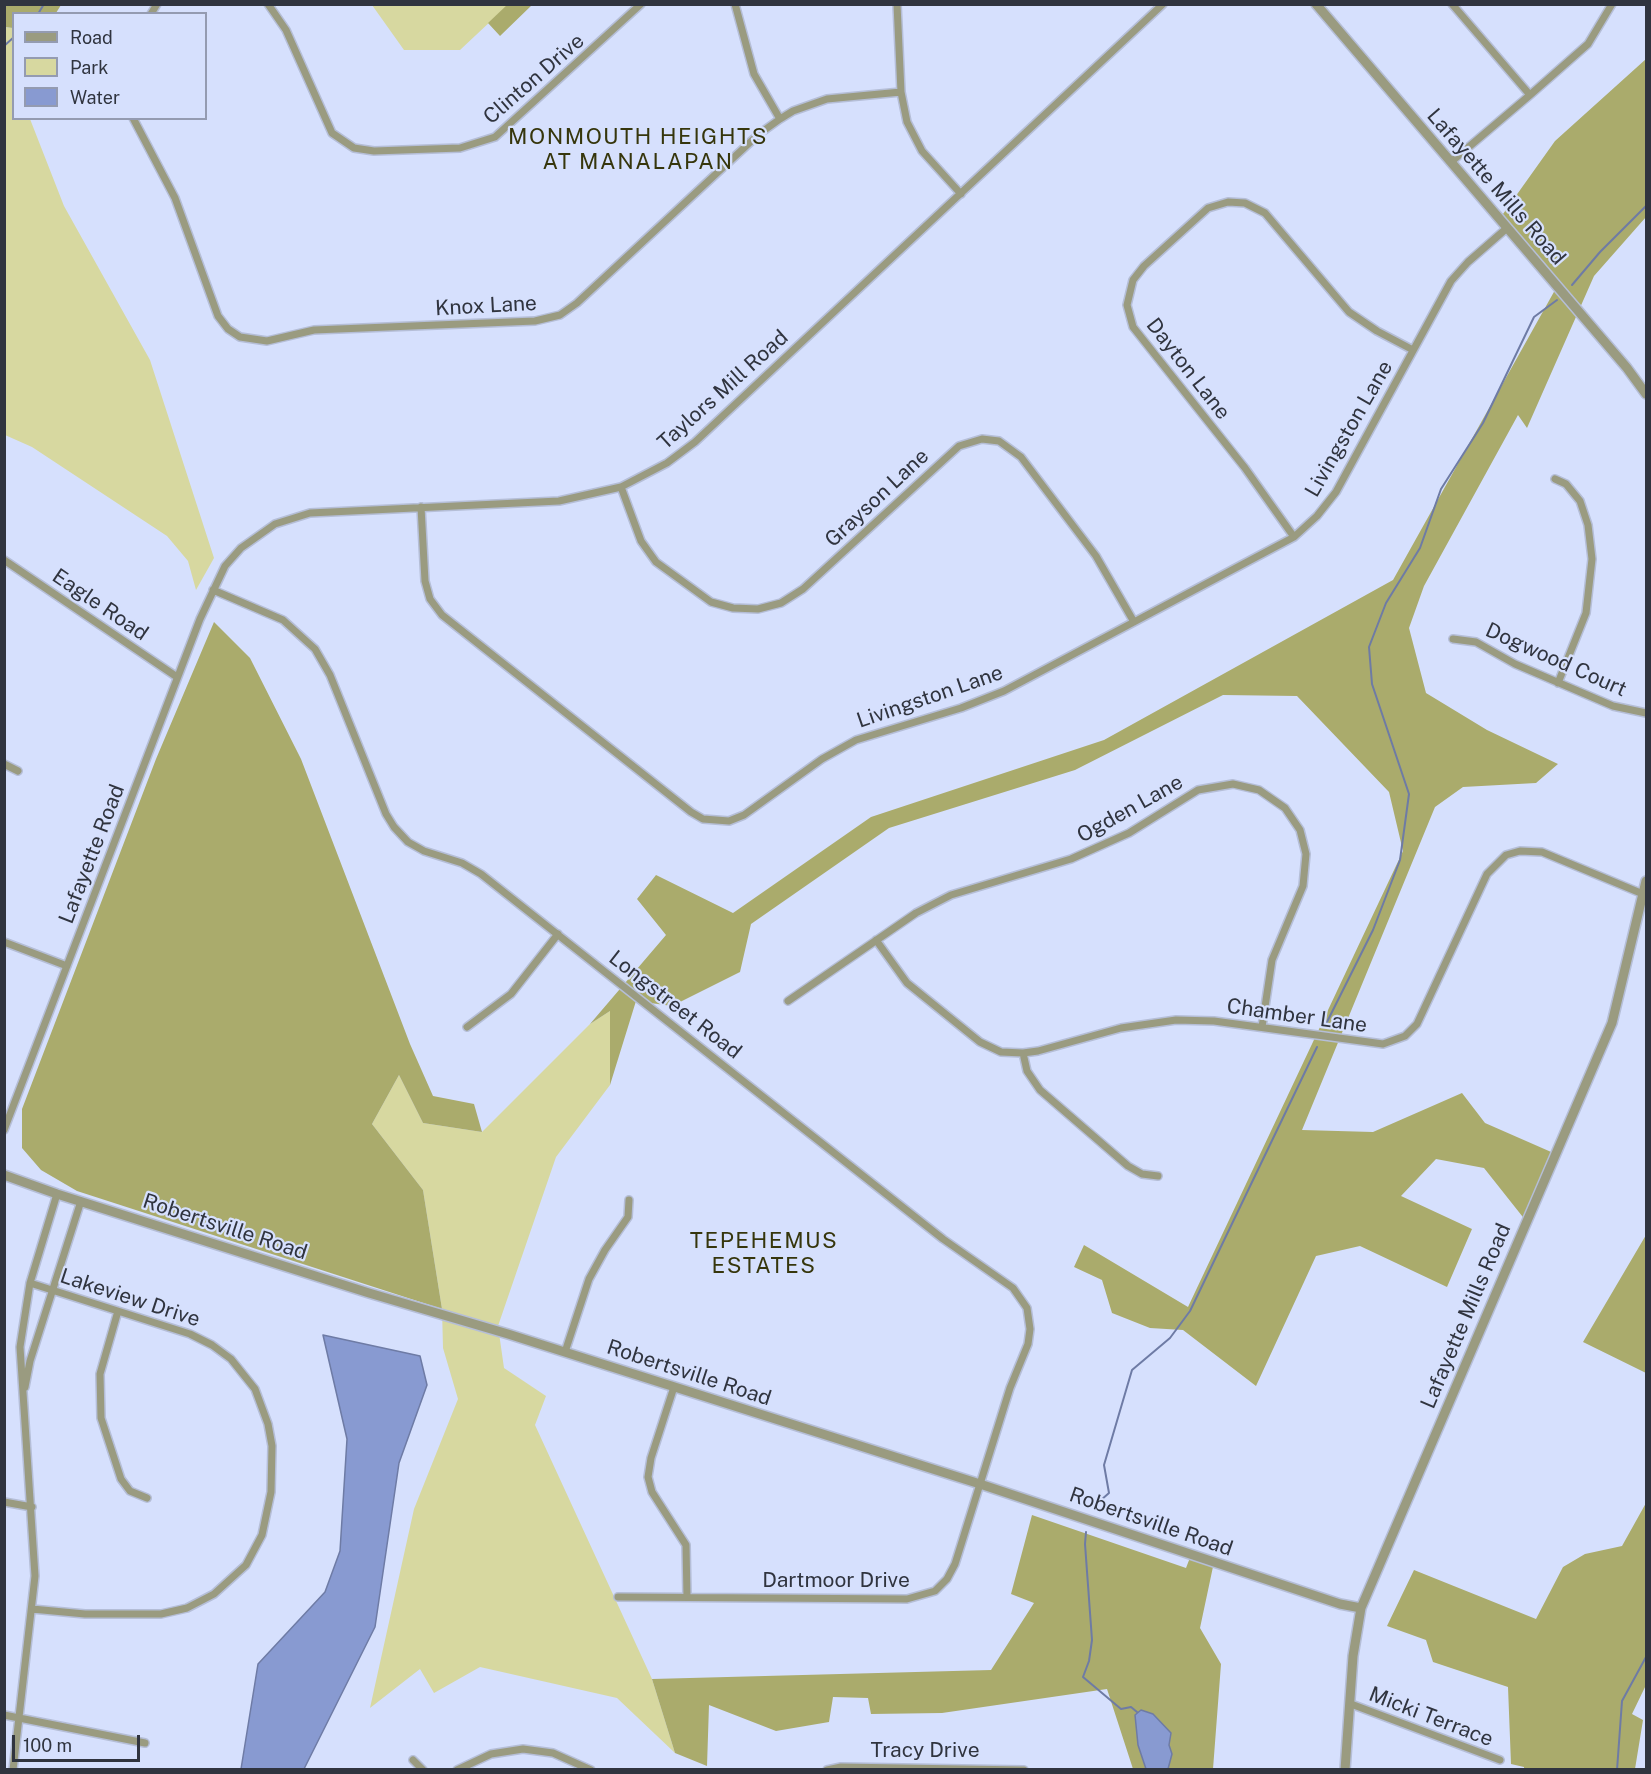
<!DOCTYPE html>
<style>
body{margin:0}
#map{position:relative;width:1651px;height:1774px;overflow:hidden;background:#d6e0fd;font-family:"Public Sans",sans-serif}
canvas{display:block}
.frame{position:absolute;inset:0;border:6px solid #30343f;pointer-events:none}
.legend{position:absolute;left:12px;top:12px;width:195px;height:108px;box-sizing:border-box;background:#d6e0fd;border:2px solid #949bb1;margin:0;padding:8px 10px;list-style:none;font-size:18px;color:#30343f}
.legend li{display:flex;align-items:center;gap:12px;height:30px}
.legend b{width:30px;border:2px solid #949bb1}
.scale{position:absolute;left:12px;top:1735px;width:128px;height:27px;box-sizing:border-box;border:3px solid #30343f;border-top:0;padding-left:8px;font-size:18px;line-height:21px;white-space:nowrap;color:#30343f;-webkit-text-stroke:4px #d6e0fd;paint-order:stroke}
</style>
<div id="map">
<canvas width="1651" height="1774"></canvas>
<div class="frame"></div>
<ul class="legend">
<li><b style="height:8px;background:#9a9b80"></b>Road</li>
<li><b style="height:16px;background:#d7d8a0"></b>Park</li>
<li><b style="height:16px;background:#889ad1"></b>Water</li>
</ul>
<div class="scale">100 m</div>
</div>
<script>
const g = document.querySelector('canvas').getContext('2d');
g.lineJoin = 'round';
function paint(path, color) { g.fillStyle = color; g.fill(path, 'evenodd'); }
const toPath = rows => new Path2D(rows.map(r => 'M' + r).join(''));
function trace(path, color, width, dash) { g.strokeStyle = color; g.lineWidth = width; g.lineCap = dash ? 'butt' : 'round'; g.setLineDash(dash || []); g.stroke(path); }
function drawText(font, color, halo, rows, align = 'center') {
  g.font = font + ' "Public Sans",sans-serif'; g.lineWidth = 4.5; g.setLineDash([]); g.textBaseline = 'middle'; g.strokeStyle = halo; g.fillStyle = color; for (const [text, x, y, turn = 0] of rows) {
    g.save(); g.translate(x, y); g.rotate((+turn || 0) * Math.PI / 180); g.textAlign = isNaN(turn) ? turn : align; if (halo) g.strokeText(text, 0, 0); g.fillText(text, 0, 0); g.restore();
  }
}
const green = toPath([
 [372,5,508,5,460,50,404,50],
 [4,27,13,28,14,118,30,119,64,206,150,360,214,558,196,590,188,561,167,536,32,447,5,435],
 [610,1011,610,1085,556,1157,498,1326,504,1368,546,1396,535,1425,652,1679,675,1753,617,1698,480,1667,434,1693,420,1669,370,1708,414,1509,458,1399,443,1348,442,1309,423,1190,372,1124,399,1075,423,1123,482,1132,590,1024]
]);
const forest = toPath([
 [5,4,61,4,61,5,56,13,14,14,13,28,5,27],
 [508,4,532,5,500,36,488,23],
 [1646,59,1646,217,1594,276,1527,428,1518,415,1424,586,1409,628,1426,693,1487,730,1558,764,1536,783,1463,787,1435,807,1302,1130,1373,1132,1462,1093,1485,1123,1558,1155,1526,1221,1484,1168,1436,1159,1401,1196,1472,1229,1447,1287,1360,1246,1316,1256,1256,1386,1183,1330,1150,1328,1112,1313,1102,1280,1074,1267,1084,1245,1188,1307,1403,851,1389,792,1297,696,1223,695,1075,770,889,828,751,924,740,972,672,1006,636,1001,610,1085,610,1011,590,1024,666,935,637,899,656,875,733,913,871,817,1104,740,1393,580,1555,290,1498,221,1555,141],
 [214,622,250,658,301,759,410,1044,433,1096,474,1104,482,1132,423,1123,399,1075,372,1124,423,1190,442,1309,77,1191,41,1170,22,1148,22,1109,156,759],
 [1646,1235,1646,1373,1583,1342],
 [1646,1503,1646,1685,1632,1714,1643,1720,1635,1769,1524,1770,1524,1767,1511,1764,1508,1687,1433,1662,1426,1640,1387,1626,1414,1570,1536,1619,1563,1567,1585,1554,1622,1546],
 [1032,1515,1186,1568,1191,1555,1214,1562,1200,1628,1221,1664,1213,1769,1133,1769,1107,1689,942,1713,871,1714,868,1698,833,1697,829,1722,776,1731,709,1705,707,1766,675,1753,652,1679,991,1670,1034,1603,1011,1594]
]);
const water = toPath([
 [323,1335,420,1356,427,1385,399,1463,375,1627,304,1769,241,1769,258,1664,325,1592,340,1551,347,1439,323,1335],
 [1141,1710,1153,1714,1171,1733,1169,1745,1172,1754,1168,1769,1146,1769,1138,1745,1135,1715,1141,1710]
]);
const stream = toPath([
 [38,14,44,4],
 [4,46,14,37],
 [1572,285,1600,252,1646,206],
 [1325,1026,1373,930,1400,860,1409,794,1372,684,1369,647,1386,603,1420,548,1441,489,1483,423,1534,317,1557,300],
 [1093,1507,1109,1493,1104,1465,1132,1370,1170,1338,1190,1311,1317,1047],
 [1086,1532,1085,1544,1092,1640,1089,1661,1083,1677,1121,1709,1131,1707,1137,1712],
 [1617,1770,1622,1701,1646,1657]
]);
const minor = toPath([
 [268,4,286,30,332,133,354,148,374,151,460,148,495,137,641,4],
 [735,4,754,74,780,119],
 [897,4,901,92,907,122,922,151,961,194],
 [1452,4,1530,95,1588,44,1612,4],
 [151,14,157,4],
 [133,118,175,198,218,316,228,329,240,337,267,341,314,330,535,321,560,315,577,303,759,134,780,119,793,111,827,99,901,92],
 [1451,162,1530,95],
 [1555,479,1566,484,1580,501,1588,525,1592,559,1586,613,1558,683],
 [621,487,641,541,656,562,711,602,733,608,758,609,781,603,803,589,959,446,982,439,999,441,1021,457,1096,556,1134,622],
 [421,507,425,581,430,599,442,615,691,812,703,819,729,821,744,815,822,759,856,740,961,708,1004,691,1294,537,1317,516,1336,492,1451,281,1468,262,1507,228],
 [1294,537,1245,468,1133,327,1127,305,1133,280,1144,266,1208,208,1228,202,1245,203,1265,213,1349,312,1377,331,1413,350],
 [4,560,177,677],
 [213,590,283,620,315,649,330,675,386,814,394,827,408,842,424,851,462,863,481,874,943,1239,1013,1288,1027,1308,1030,1329,1028,1344,1010,1388,955,1564,947,1579,935,1591,907,1599,618,1597],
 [1453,639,1476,642,1515,664,1613,706,1646,713],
 [4,764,18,771],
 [876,940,907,983,980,1042,1001,1052,1023,1053,1038,1051,1121,1028,1176,1020,1214,1021,1383,1044,1405,1036,1417,1024,1487,874,1506,855,1520,851,1542,852,1643,894],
 [4,942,67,966],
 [788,1001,916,913,951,895,1071,859,1129,833,1198,790,1233,784,1259,790,1285,808,1300,830,1306,854,1303,886,1272,960,1262,1027],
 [467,1027,511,994,558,934],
 [1023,1053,1027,1071,1040,1090,1128,1166,1142,1174,1158,1176],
 [4,1130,200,619,225,566,241,548,275,524,310,513,559,501,621,487,667,463,695,442,1163,4],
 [30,1283,190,1334,212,1345,231,1359,255,1389,268,1424,272,1446,271,1492,262,1535,246,1565,214,1594,187,1608,161,1614,85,1614,32,1609],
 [118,1311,100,1374,101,1418,121,1479,130,1491,147,1498],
 [565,1352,589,1279,605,1250,628,1217,629,1200],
 [25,1387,30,1361,81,1201],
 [674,1387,651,1458,648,1477,652,1492,686,1545,687,1597],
 [4,1502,32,1507],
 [1351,1704,1500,1760],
 [4,1715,145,1743],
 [413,1760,423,1770],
 [13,1770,35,1576,20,1347,30,1283,57,1194],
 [457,1770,491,1754,523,1749,553,1753,591,1770],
 [827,1770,841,1767,1024,1770]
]);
const tertiary = toPath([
 [1316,4,1627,368,1646,394],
 [4,1175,57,1194,369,1293,508,1334,980,1484,1340,1604,1361,1608],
 [1345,1770,1353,1656,1361,1608,1612,1023,1646,881]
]);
const streetNames = [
 ["Clinton Drive",534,79,-41],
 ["Lafayette Mills Road",1496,187,49],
 ["Knox Lane",486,306,-3],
 ["Dayton Lane",1188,369,52],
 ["Taylors Mill Road",723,390,-42],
 ["Livingston Lane",1349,429,-60],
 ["Grayson Lane",877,498,-43],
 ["Eagle Road",100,605,34],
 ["Dogwood Court",1556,660,24],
 ["Livingston Lane",930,697,-19],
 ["Ogden Lane",1130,809,-29],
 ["Lafayette Road",92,854,-69],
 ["Longstreet Road",675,1005,38],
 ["Chamber Lane",1297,1016,8],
 ["Robertsville Road",225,1227,18],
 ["Lakeview Drive",130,1298,18],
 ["Lafayette Mills Road",1466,1316,-67],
 ["Robertsville Road",689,1373,18],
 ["Robertsville Road",1151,1522,19],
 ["Dartmoor Drive",836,1581],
 ["Micki Terrace",1431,1717,21],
 ["Tracy Drive",925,1751]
];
const neighbourhoodNames = [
 ["MONMOUTH HEIGHTS",638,137],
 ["AT MANALAPAN",638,162],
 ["TEPEHEMUS",764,1241],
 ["ESTATES",764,1266]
];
paint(green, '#d7d8a0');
paint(forest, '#aaab6c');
paint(water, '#889ad1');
trace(water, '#6e7ba5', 1.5);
trace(stream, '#6e7ba5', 2);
trace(minor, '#b5bed7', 10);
trace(tertiary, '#b5bed7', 12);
trace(minor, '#9a9b80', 7);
trace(tertiary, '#9a9b80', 9);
drawText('21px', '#30343f', '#d6e0fd', streetNames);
g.letterSpacing = '1.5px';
drawText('22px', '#36360c', '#d6e0fd', neighbourhoodNames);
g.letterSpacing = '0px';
</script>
